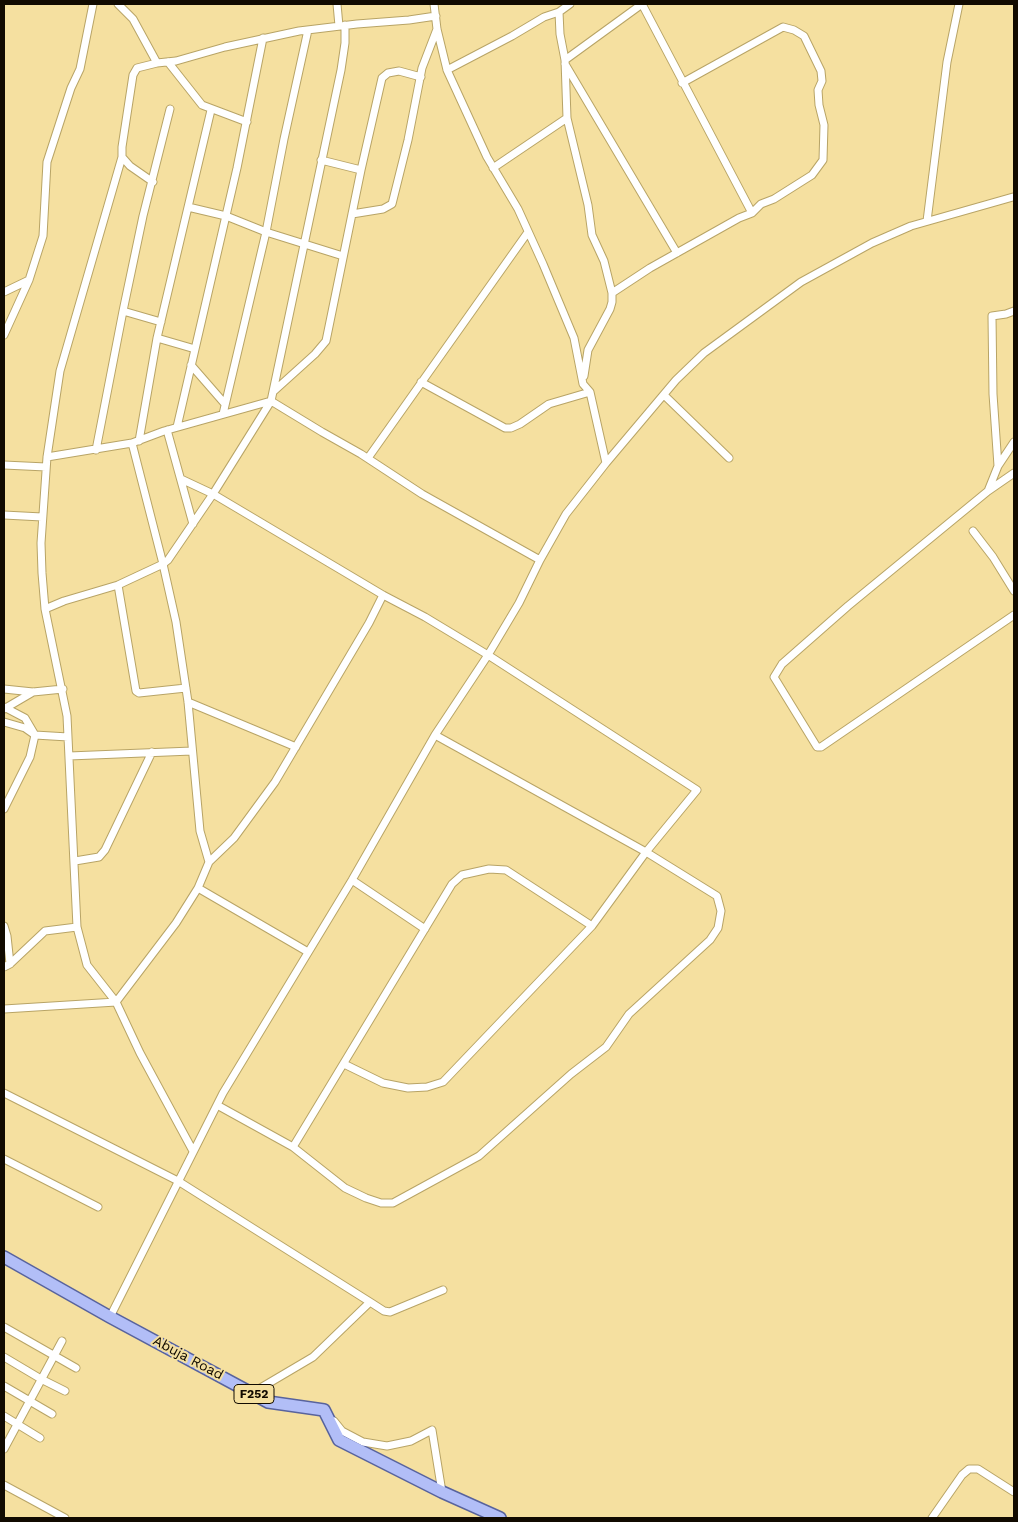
<!DOCTYPE html>
<style>
body{margin:0}
#map{position:relative;width:1018px;height:1522px;overflow:hidden;background:#f5e0a0;font-family:"Work Sans",sans-serif}
canvas{display:block}
.frame{position:absolute;inset:0;border:5px solid #110a00;pointer-events:none}
</style>
<div id="map">
<canvas width="1018" height="1522"></canvas>
<div class="frame"></div>
</div>
<script>
const g = document.querySelector('canvas').getContext('2d');
g.lineJoin = 'round';
const toPath = rows => new Path2D(rows.map(r => 'M' + r).join(''));
function trace(path, color, width, dash) { g.strokeStyle = color; g.lineWidth = width; g.lineCap = dash ? 'butt' : 'round'; g.setLineDash(dash || []); g.stroke(path); }
function drawText(font, color, halo, rows, align = 'center') {
  g.font = font + ' "Work Sans",sans-serif'; g.lineWidth = 4; g.setLineDash([]); g.textBaseline = 'middle'; g.strokeStyle = halo; g.fillStyle = color; for (const [text, x, y, turn = 0] of rows) {
    g.save(); g.translate(x, y); g.rotate((+turn || 0) * Math.PI / 180); g.textAlign = isNaN(turn) ? turn : align; if (halo) g.strokeText(text, 0, 0); g.fillText(text, 0, 0); g.restore();
  }
}
const street = toPath([
 [118,4,133,19,157,63],
 [337,4,339,26],
 [642,4,752,213],
 [559,12,560,34,565,60,567,118,588,205,592,235,604,261,612,293,612,302,610,309,588,350,584,376],
 [565,60,642,4],
 [168,62,202,105,247,122],
 [565,64,677,253],
 [447,70,512,36,544,17,559,12,570,4],
 [122,157,60,371,47,457,41,543,42,573,45,609,67,716,77,927,87,965,116,1002,140,1053,193,1151],
 [321,160,361,170],
 [493,168,567,118],
 [153,182,130,166,122,157,122,147,133,75,137,68,157,63,176,61,225,47,299,31,357,24,409,20,436,16],
 [188,207,226,216,266,232,343,256],
 [352,214,383,209,392,204,408,140,422,68,437,29],
 [927,221,947,62,959,4],
 [4,292,29,280],
 [612,293,650,268,739,218,752,213,761,204,774,199,812,175,823,160,824,125,819,105,818,90,822,81,821,71,804,36,794,30,783,27,682,83],
 [123,311,161,322],
 [4,335,29,280,43,236,47,162,71,88,80,69,93,4],
 [157,338,195,349],
 [191,365,225,404],
 [421,382,505,428,511,428,520,424,549,404,590,392],
 [274,391,315,354,326,341,361,170,382,78,388,73,399,71,421,77],
 [664,395,729,458],
 [223,414,266,232,284,139,308,30],
 [177,427,237,168,263,38],
 [167,430,193,524],
 [139,441,157,338,211,110],
 [132,443,163,564,176,622,188,702,200,831,209,862],
 [96,450,123,311,143,216,170,109],
 [47,457,132,443,164,431,271,401,322,432,361,454,422,494,540,560],
 [368,458,528,232],
 [606,463,676,380,704,353,801,282,872,243,911,226,1013,197],
 [4,465,46,467],
 [998,466,1014,442],
 [1014,473,988,491,848,606,782,664,774,677,817,747,821,747,1014,615],
 [181,479,213,494,383,595,425,617,488,655,697,790,646,852,592,926,443,1082,427,1087,408,1088,383,1083,344,1064],
 [988,491,998,466,993,394,992,316,1006,314,1014,311],
 [4,515,42,517],
 [973,531,993,557,1014,591],
 [118,585,136,691,139,693,186,688],
 [45,609,64,601,118,585,163,564,168,560,213,494,271,401,341,70,345,43,345,25],
 [4,689,33,692,63,689],
 [188,702,296,747],
 [4,707,25,718,35,735,30,757,4,809],
 [4,709,33,692],
 [4,722,25,728,35,735,68,737],
 [69,756,192,751],
 [75,861,99,857,105,850,152,752],
 [352,880,425,929],
 [198,888,308,952],
 [4,926,7,936,10,964],
 [4,967,10,964,45,931,77,927],
 [4,1009,116,1002,176,923,198,888,209,862,234,838,275,782,369,623,383,595],
 [4,1093,178,1181,370,1302],
 [217,1105,293,1147,345,1188,366,1198,381,1203,393,1203,479,1156,571,1074,606,1047,629,1014,710,940,718,928,721,911,717,896,646,852,435,735],
 [293,1147,452,884,462,875,489,869,506,870,592,926],
 [4,1159,98,1207],
 [110,1317,223,1093,352,880,435,735,488,655,519,603,540,560,566,514,606,463,590,392,583,384,574,338,543,264,518,209,487,157,447,70,437,29,434,4],
 [4,1327,76,1368],
 [4,1357,41,1379,65,1391],
 [4,1386,52,1414],
 [252,1393,313,1357,370,1302,384,1311,390,1312,443,1290],
 [4,1416,40,1438],
 [334,1421,342,1431,363,1442,387,1446,411,1441,432,1430,442,1492],
 [4,1449,62,1341],
 [4,1485,65,1518],
 [932,1518,962,1475,969,1469,978,1469,1014,1492]
]);
const primary = toPath([
 [4,1257,110,1317,268,1402,324,1410,339,1440,442,1492,500,1518]
]);
const shields = [
 [254,1394,40]
];
const shieldNames = [
 ["F252",254,1394]
];
const streetNames = [
 ["Abuja Road",188,1358,28]
];
trace(street, '#b8a466', 9);
trace(primary, '#58639d', 14);
trace(street, '#fff', 7);
trace(primary, '#b2bef7', 11);
for (const [x, y, w] of shields) { const box = new Path2D(); box.roundRect(x - w / 2, y - 9.5, w, 19, 4); g.fillStyle = '#f5e0a0'; g.fill(box); trace(box, '#110a00', 1); }
drawText('bold 12px', '#110a00', null, shieldNames);
drawText('14px', '#110a00', '#f5e0a0', streetNames);
</script>
